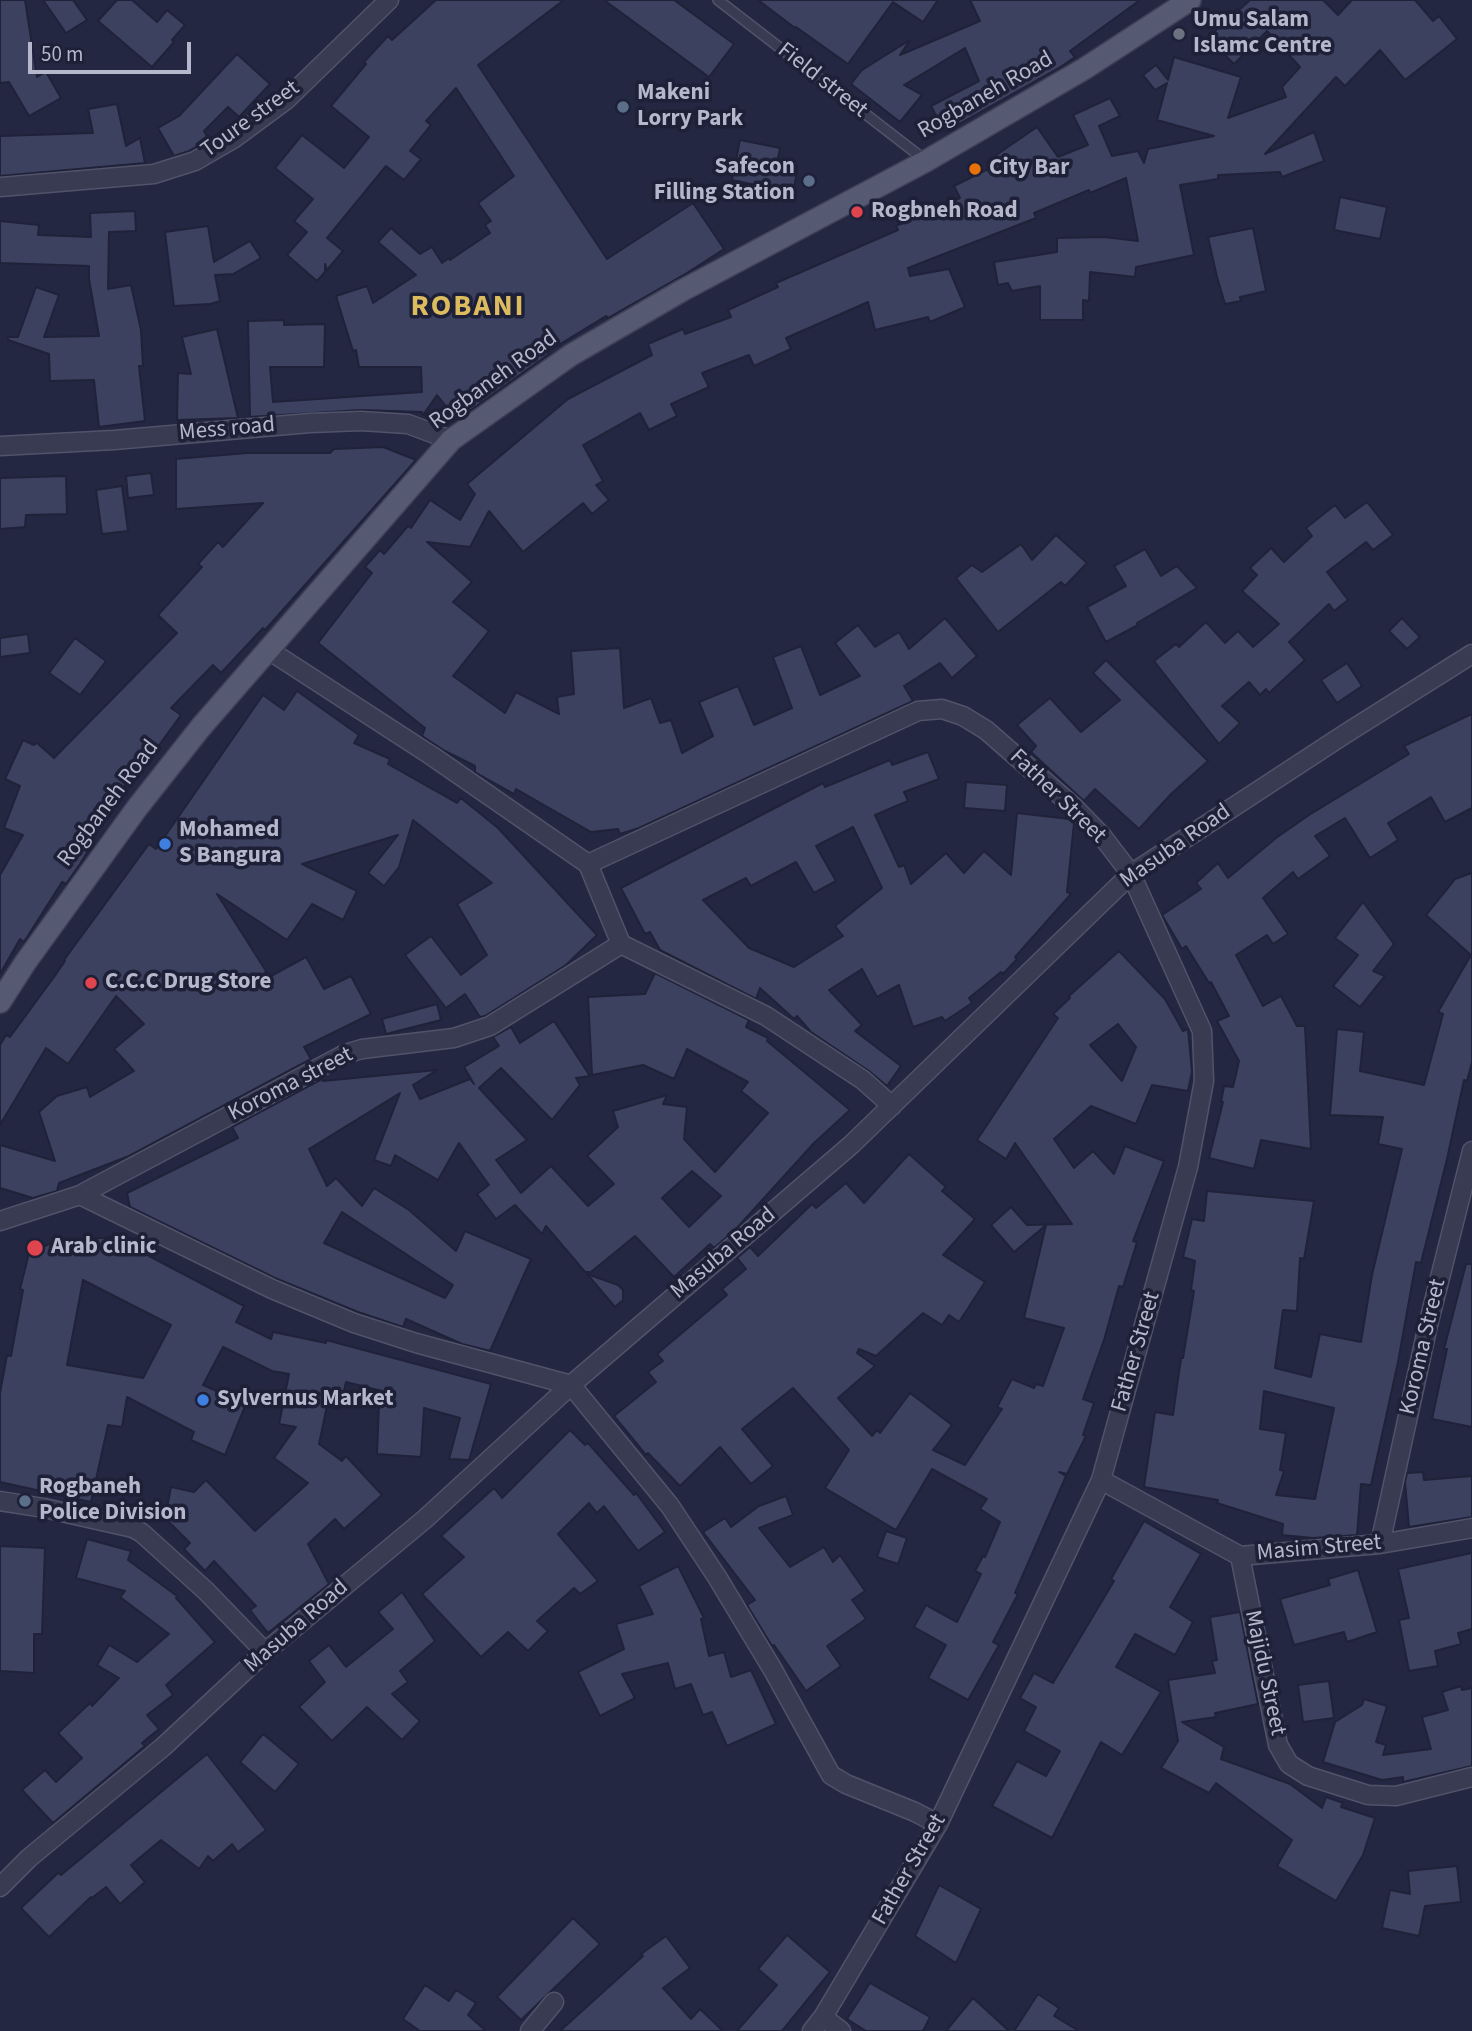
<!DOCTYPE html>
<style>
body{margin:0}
#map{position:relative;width:1472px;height:2031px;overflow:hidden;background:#242742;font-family:"Source Sans 3",sans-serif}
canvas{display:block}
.scale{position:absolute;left:28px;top:42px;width:163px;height:32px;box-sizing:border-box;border:4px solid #b5b7cc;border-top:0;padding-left:9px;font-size:21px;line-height:24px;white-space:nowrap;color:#b5b7cc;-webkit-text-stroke:5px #1d2037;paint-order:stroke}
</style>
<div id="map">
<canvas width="1472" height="2031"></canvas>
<div class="scale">50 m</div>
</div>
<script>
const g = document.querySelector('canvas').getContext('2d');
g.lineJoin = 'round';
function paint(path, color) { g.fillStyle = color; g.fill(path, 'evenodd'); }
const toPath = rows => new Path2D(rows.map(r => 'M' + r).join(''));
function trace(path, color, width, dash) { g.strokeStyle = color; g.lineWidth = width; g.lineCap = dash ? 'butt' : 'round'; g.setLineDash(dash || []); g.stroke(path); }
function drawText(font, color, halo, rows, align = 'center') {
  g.font = font + ' "Source Sans 3",sans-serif'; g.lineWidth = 7; g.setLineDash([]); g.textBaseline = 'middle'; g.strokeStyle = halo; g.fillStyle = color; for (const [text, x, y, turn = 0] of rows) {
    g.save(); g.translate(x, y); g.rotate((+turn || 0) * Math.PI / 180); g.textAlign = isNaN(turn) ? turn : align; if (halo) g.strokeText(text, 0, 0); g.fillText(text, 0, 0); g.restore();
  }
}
const building = toPath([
 [0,0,25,0,37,77,46,72,61,98,29,116,9,82,0,83,0,0],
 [43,0,73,0,87,20,66,33,43,0],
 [117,0,132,0,157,22,167,10,185,25,172,40,174,42,152,67,98,21,117,0],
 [436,0,564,0,478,65,607,259,693,203,724,249,687,273,608,318,606,316,547,352,549,354,457,420,437,395,423,415,422,412,361,410,250,417,248,321,284,320,284,325,325,324,324,367,270,367,273,402,422,392,421,367,359,367,356,350,353,351,336,296,367,286,373,303,416,275,378,242,391,228,420,254,432,247,442,263,449,258,450,260,490,233,485,225,491,221,478,203,514,176,456,88,426,121,431,125,410,151,421,159,404,180,386,166,327,238,343,251,327,270,325,264,325,272,317,281,287,255,307,232,294,221,313,199,275,168,302,135,344,168,369,137,331,106,366,64,364,62,388,36,392,40,436,0],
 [604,0,674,0,734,44,709,77,604,0],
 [758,0,938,0,923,22,893,2,848,64,796,27,795,28,758,0],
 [970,0,1140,0,1070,51,1075,57,1062,66,945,132,931,106,979,81,965,48,904,85,922,95,900,122,851,84,862,70,910,40,900,55,980,21,970,0],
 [1250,0,1323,0,1338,15,1352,0,1415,0,1433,21,1439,16,1457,39,1405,80,1380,50,1345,86,1336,77,1265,154,1314,132,1324,161,1282,177,1280,172,1218,175,1218,179,1180,185,1194,255,1136,267,1135,277,1090,272,1089,301,1083,300,1083,320,1040,320,1040,286,1012,291,1008,283,998,285,994,262,1057,252,1057,238,1104,237,1138,241,1126,178,1090,193,1089,190,1034,213,1036,218,908,268,910,276,949,269,965,307,930,322,928,317,875,330,868,302,786,338,791,349,754,366,749,355,702,373,709,387,671,404,677,416,649,430,640,413,583,445,603,481,596,485,609,500,592,514,583,503,523,552,489,511,470,547,427,542,472,582,453,602,489,631,453,676,505,713,516,692,559,714,557,697,574,694,571,651,620,648,624,708,651,698,660,723,671,720,682,753,713,736,699,702,738,686,754,725,792,708,773,657,801,646,820,695,860,676,835,643,858,625,875,647,899,632,909,649,945,618,977,656,952,678,940,663,904,686,913,701,639,828,620,834,618,829,591,832,516,789,514,794,480,775,475,772,475,766,445,751,422,736,425,728,318,643,372,573,365,567,380,550,384,554,408,526,411,528,430,500,460,520,475,494,467,484,568,399,652,355,648,344,683,329,685,334,731,317,728,310,778,287,776,283,898,230,896,226,960,198,954,186,990,168,986,162,1037,127,1058,157,1088,145,1073,115,1110,98,1120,116,1099,126,1112,156,1138,151,1144,163,1148,149,1214,136,1157,120,1167,83,1155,90,1143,75,1156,65,1168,80,1174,57,1241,77,1228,118,1286,97,1282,87,1300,67,1267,31,1234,64,1208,38,1238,8,1239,10,1250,0],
 [237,54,270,84,239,117,228,107,204,131,209,140,189,151,174,156,158,128,179,116,237,54],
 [117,104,126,146,140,138,145,163,0,176,0,136,93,133,88,109,117,104],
 [740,140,780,148,777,163,798,167,793,193,732,180,740,140],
 [1340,197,1387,207,1380,239,1334,230,1340,197],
 [135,211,136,231,109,232,108,289,131,285,141,330,143,366,139,366,145,421,99,427,94,380,50,381,49,354,8,340,8,337,18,337,36,287,59,295,44,337,99,336,89,279,89,266,0,263,0,221,39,225,38,235,91,237,90,213,135,211],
 [208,226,214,262,250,241,261,258,233,274,215,275,220,301,210,304,174,306,165,232,208,226],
 [1253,228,1266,291,1240,297,1241,301,1225,304,1217,277,1208,237,1253,228],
 [217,329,238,418,177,420,178,373,191,374,182,337,217,329],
 [383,447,416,460,265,630,263,628,221,673,213,665,171,708,181,715,157,748,154,746,120,792,117,791,87,839,93,843,80,864,66,884,62,882,24,942,20,939,0,974,0,875,23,835,4,828,20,786,5,779,23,740,34,745,37,743,54,758,177,633,158,615,202,567,198,564,218,542,223,547,263,503,176,509,176,459,247,453,330,453,334,449,383,447],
 [151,473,154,495,128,498,126,476,151,473],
 [66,476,67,514,26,515,25,527,0,529,0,478,66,476],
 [122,486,128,531,102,534,96,490,122,486],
 [1367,502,1393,535,1373,550,1366,542,1327,572,1348,600,1334,611,1329,604,1289,642,1305,660,1269,693,1266,689,1260,695,1249,682,1222,706,1240,723,1219,744,1154,661,1176,644,1179,647,1206,622,1225,643,1238,631,1253,647,1279,624,1242,591,1257,575,1250,568,1271,548,1284,562,1312,536,1306,528,1335,505,1345,518,1367,502],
 [1056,535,1087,563,1065,586,1061,582,998,632,956,578,972,565,982,572,1021,544,1032,560,1056,535],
 [1145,549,1161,576,1177,566,1197,588,1137,623,1138,625,1106,642,1087,607,1126,586,1114,566,1145,549],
 [1402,618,1420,637,1407,649,1389,631,1402,618],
 [28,634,30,653,0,657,0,638,28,634],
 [75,638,106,661,80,695,49,673,75,638],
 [1106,660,1208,761,1171,794,1139,829,1095,789,1084,801,1031,752,1036,746,1017,725,1050,698,1081,732,1120,700,1093,673,1106,660],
 [1347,663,1362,686,1337,703,1321,680,1347,663],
 [297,691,359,735,354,743,390,759,388,764,457,803,461,798,498,828,597,935,566,965,485,1016,480,1017,465,994,446,1008,405,955,431,936,461,975,487,955,457,904,492,883,413,820,399,867,384,886,368,873,398,835,302,864,357,891,343,920,312,904,287,940,217,894,266,971,258,983,306,957,324,989,351,976,371,1014,304,1047,311,1059,129,1156,59,1183,57,1191,33,1198,0,1188,0,1145,55,1161,39,1112,57,1096,87,1087,90,1097,134,1071,114,1049,144,1024,116,996,68,1064,46,1048,0,1125,0,1045,6,1035,10,1037,54,977,65,961,64,960,149,844,156,849,263,695,284,710,297,691],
 [1472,714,1472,808,1445,822,1431,797,1388,823,1398,840,1370,858,1345,818,1315,836,1330,856,1298,879,1293,872,1263,898,1288,934,1273,944,1267,935,1236,955,1263,1006,1281,996,1297,1026,1305,1026,1311,1149,1261,1140,1254,1169,1209,1158,1223,1102,1221,1102,1224,1086,1233,1087,1239,1061,1217,1021,1229,1016,1211,982,1209,983,1186,946,1182,949,1162,915,1201,889,1196,883,1218,863,1228,878,1276,838,1309,815,1409,754,1404,746,1472,714],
 [928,752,939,779,904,792,908,801,875,815,899,867,904,865,911,884,946,853,964,873,984,851,1011,875,1017,813,1069,819,1074,823,1067,892,1071,894,1015,957,1017,959,1003,974,1001,972,969,998,972,1003,945,1021,942,1017,913,1027,899,985,877,997,862,969,829,990,862,1025,855,1031,901,1066,887,1086,869,1071,811,1032,797,1016,794,1019,760,988,756,999,660,950,650,932,645,934,621,888,823,783,825,787,890,760,892,765,928,752],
 [853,827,882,888,835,926,843,936,794,967,749,948,703,900,746,878,751,886,796,862,814,893,836,881,816,846,853,827],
 [966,782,1007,785,1005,811,964,808,966,782],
 [1472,873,1472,1062,1467,1081,1464,1080,1447,1159,1421,1263,1416,1262,1398,1362,1371,1485,1361,1484,1357,1535,1313,1538,1282,1535,1283,1524,1217,1503,1218,1500,1144,1487,1155,1412,1173,1415,1181,1358,1183,1358,1194,1291,1191,1290,1195,1261,1183,1257,1192,1219,1204,1221,1207,1191,1314,1201,1304,1259,1300,1258,1297,1311,1283,1310,1275,1368,1311,1377,1320,1334,1361,1342,1372,1275,1402,1149,1378,1144,1383,1117,1330,1115,1337,1029,1364,1032,1360,1071,1424,1085,1443,1014,1438,1012,1471,955,1426,915,1455,879,1472,873],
 [1264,1391,1334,1408,1315,1499,1276,1495,1284,1471,1280,1470,1286,1433,1260,1429,1264,1391],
 [1363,902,1394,944,1373,971,1385,976,1360,1007,1333,986,1358,955,1335,938,1363,902],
 [1119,951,1165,999,1183,1031,1188,1029,1192,1072,1188,1091,1152,1085,1136,1124,1091,1106,1054,1139,1074,1168,1093,1151,1114,1174,1125,1146,1164,1161,1133,1241,1137,1242,1123,1287,1119,1286,1104,1340,1083,1399,1094,1403,1083,1435,1086,1436,1067,1474,1059,1472,1066,1476,1015,1593,1018,1594,993,1642,999,1645,968,1700,928,1678,946,1645,914,1627,926,1605,957,1622,981,1574,975,1571,983,1556,985,1557,1000,1522,980,1509,987,1499,932,1469,896,1530,825,1488,849,1450,793,1388,742,1429,773,1466,751,1484,720,1447,680,1486,648,1453,646,1455,614,1416,656,1382,648,1372,663,1361,657,1354,727,1295,722,1289,746,1269,737,1258,750,1247,758,1256,812,1204,816,1208,846,1183,864,1203,909,1154,946,1187,942,1191,975,1219,943,1255,985,1282,959,1322,949,1315,942,1325,923,1313,876,1356,859,1349,857,1353,875,1366,838,1398,872,1436,877,1430,880,1433,910,1393,952,1425,933,1450,965,1465,1002,1409,997,1407,1012,1379,1034,1388,1036,1384,1043,1386,1064,1328,1024,1318,1046,1225,1014,1252,991,1225,1011,1207,1027,1225,1072,1224,1015,1143,1006,1159,977,1140,1058,1018,1053,1014,1070,998,1069,996,1119,951],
 [1118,1024,1136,1047,1122,1081,1090,1045,1118,1024],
 [655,973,749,1020,746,1027,768,1038,767,1041,850,1110,814,1143,735,1230,714,1248,710,1244,674,1277,635,1236,591,1272,585,1272,546,1226,542,1234,515,1205,496,1219,477,1194,489,1185,459,1143,438,1180,395,1155,391,1166,374,1160,400,1093,309,1149,327,1186,336,1178,362,1206,374,1188,409,1210,456,1251,465,1231,531,1259,490,1351,462,1344,406,1319,403,1327,358,1312,275,1278,130,1207,127,1193,238,1138,232,1127,322,1079,323,1081,437,1070,413,1085,420,1099,470,1079,474,1084,464,1067,499,1046,493,1037,511,1027,520,1043,554,1021,590,1076,576,1078,580,1085,552,1120,501,1068,479,1088,527,1140,496,1160,521,1193,551,1166,588,1206,614,1184,587,1156,618,1127,613,1111,667,1095,663,1104,687,1107,684,1139,715,1172,768,1113,741,1091,748,1082,687,1049,674,1079,643,1065,592,1075,588,997,645,994,655,973],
 [692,1171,721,1196,689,1227,662,1198,692,1171],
 [342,1212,453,1285,445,1298,324,1243,342,1212],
 [437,1004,441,1020,386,1034,382,1019,437,1004],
 [113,1237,244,1306,236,1322,271,1339,273,1332,326,1343,326,1340,491,1384,469,1460,449,1459,460,1418,424,1408,421,1457,377,1454,379,1403,382,1391,346,1382,340,1409,327,1406,319,1444,342,1461,346,1456,382,1495,344,1529,335,1519,308,1544,329,1584,268,1633,250,1610,256,1606,214,1561,205,1571,184,1549,190,1543,165,1518,171,1487,194,1492,206,1480,255,1531,308,1483,274,1458,296,1427,279,1424,289,1374,272,1371,223,1347,203,1385,246,1404,225,1455,191,1440,194,1432,127,1397,122,1427,108,1425,91,1502,0,1482,0,1393,7,1355,11,1356,23,1290,20,1289,29,1253,54,1242,113,1237],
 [83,1280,171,1325,143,1378,67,1365,83,1280],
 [1466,1264,1472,1264,1472,1427,1432,1419,1447,1349,1444,1349,1466,1264],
 [587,1274,618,1285,623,1290,623,1300,615,1307,587,1274],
 [570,1430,585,1445,588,1443,634,1495,636,1493,665,1532,638,1551,604,1506,597,1513,589,1503,558,1534,598,1581,580,1594,574,1588,537,1621,548,1631,528,1651,508,1632,481,1657,422,1594,464,1557,441,1536,494,1488,502,1498,570,1430],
 [1423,1472,1424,1480,1472,1476,1472,1517,1409,1527,1405,1482,1407,1473,1423,1472],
 [786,1496,793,1515,759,1528,790,1567,824,1547,833,1562,840,1555,865,1591,852,1600,866,1619,827,1646,841,1666,806,1691,774,1645,772,1646,747,1605,755,1600,703,1532,725,1518,731,1527,759,1506,786,1496],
 [1144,1521,1201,1554,1170,1607,1193,1622,1175,1655,1135,1634,1116,1667,1161,1692,1122,1755,1101,1742,1052,1838,992,1806,1017,1761,1046,1776,1060,1751,1024,1731,1036,1707,1020,1698,1034,1673,1053,1683,1114,1581,1111,1579,1144,1521],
 [886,1531,907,1538,898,1564,877,1557,886,1531],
 [87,1539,131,1551,128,1560,177,1596,176,1598,215,1642,166,1685,173,1695,147,1715,159,1729,142,1743,145,1746,53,1823,22,1790,45,1770,56,1782,82,1758,58,1733,90,1703,92,1706,119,1678,97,1665,109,1645,137,1662,169,1634,120,1597,125,1591,76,1578,87,1539],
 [0,1546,45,1548,42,1634,34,1634,34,1673,0,1671,0,1546],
 [1472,1553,1472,1629,1458,1633,1461,1644,1435,1651,1438,1666,1409,1671,1399,1620,1409,1618,1398,1569,1472,1553],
 [678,1566,704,1618,701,1619,709,1656,724,1652,731,1677,751,1670,776,1724,727,1746,712,1712,703,1715,691,1684,675,1689,668,1663,622,1674,635,1698,600,1716,578,1672,624,1649,616,1624,653,1614,639,1586,678,1566],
 [1358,1570,1377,1632,1347,1642,1344,1632,1294,1645,1280,1599,1330,1585,1328,1579,1358,1570],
 [402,1592,435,1641,400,1671,408,1682,392,1694,420,1721,402,1740,367,1707,332,1741,299,1707,325,1682,309,1661,329,1645,346,1667,393,1629,378,1612,402,1592],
 [1240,1612,1258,1704,1215,1713,1216,1717,1182,1722,1224,1747,1221,1759,1290,1784,1322,1808,1326,1797,1343,1803,1341,1807,1375,1818,1363,1855,1336,1901,1277,1866,1292,1840,1216,1783,1209,1793,1161,1768,1178,1741,1168,1680,1215,1673,1212,1661,1217,1660,1210,1617,1240,1612],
 [1329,1681,1334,1718,1303,1722,1298,1685,1329,1681],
 [1461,1686,1462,1690,1472,1688,1472,1766,1403,1782,1403,1777,1382,1780,1323,1762,1335,1722,1362,1705,1364,1699,1387,1706,1376,1742,1386,1745,1383,1755,1431,1749,1422,1717,1448,1710,1442,1692,1461,1686],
 [263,1734,299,1764,275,1792,240,1762,263,1734],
 [207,1754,266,1830,238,1852,232,1844,213,1861,208,1856,199,1869,161,1840,131,1865,145,1882,120,1904,106,1887,92,1898,91,1897,49,1937,21,1908,58,1873,61,1875,207,1754],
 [1457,1866,1461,1902,1425,1906,1419,1936,1382,1928,1390,1890,1410,1894,1408,1871,1457,1866],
 [939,1885,981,1909,956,1963,915,1936,939,1885],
 [573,1918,600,1944,521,2020,497,1997,573,1918],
 [787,1935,830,1972,782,2031,737,2031,777,1985,758,1969,787,1935],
 [666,1936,690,1968,663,1988,691,2019,700,2009,723,2031,560,2031,643,1956,641,1954,666,1936],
 [870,1983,930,2017,923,2031,866,2031,847,2019,870,1983],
 [425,1985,449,2001,456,1990,476,2003,468,2015,486,2031,420,2031,403,2019,425,1985],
 [1038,1994,1059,2008,1054,2016,1079,2031,1014,2031,1038,1994],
 [973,1998,1009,2031,946,2031,973,1998]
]);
const lane = toPath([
 [718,0,925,160]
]);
const street = toPath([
 [0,187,154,174,195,161,233,139,286,100,389,0],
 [0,446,114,440,310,423,361,421,408,424,451,440],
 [267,649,432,756,588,864,621,944,766,1016,863,1080,892,1106],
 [588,864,918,711,942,709,963,716,986,730,1074,807,1102,836,1131,874,1202,1031,1204,1081,1188,1167,1101,1480,938,1824,823,2017,812,2031],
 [80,1195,272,1289,354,1323,416,1343,571,1385,670,1506,717,1577,773,1670,831,1775,846,1784,915,1812,938,1824],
 [0,1221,80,1195,345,1054,362,1049,454,1038,490,1026,621,944],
 [1101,1480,1240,1556,1380,1544,1472,1528],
 [0,1501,44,1508,133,1528,142,1533,206,1591,265,1652],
 [1380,1544,1428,1325,1472,1151],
 [1240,1556,1278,1745,1289,1764,1308,1776,1368,1795,1396,1796,1472,1777],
 [0,1887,29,1858,163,1747,265,1652,425,1519,571,1385,851,1145,1131,874,1345,734,1472,654],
 [823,2017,841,2031],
 [530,2031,554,2002]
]);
const primary = toPath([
 [0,1002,25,963,137,808,201,727,451,440,571,355,683,290,926,161,1084,69,1190,0]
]);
const markers = [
 [1179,34,7,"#6b7280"],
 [623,107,7,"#5c6f8a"],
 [975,169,7,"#e8710a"],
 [809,181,7,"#5c6f8a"],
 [857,212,7,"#e0444e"],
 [165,844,7,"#3f7fe0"],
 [91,983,7,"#e0444e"],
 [35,1248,9,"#e0444e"],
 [203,1400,7,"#3f7fe0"],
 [25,1501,7,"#5c6f8a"]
];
const poiNames = [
 ["Umu Salam",1193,21],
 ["Islamc Centre",1193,47],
 ["Makeni",637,94],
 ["Lorry Park",637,120],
 ["Safecon",795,168,"right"],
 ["Filling Station",795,194,"right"],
 ["City Bar",989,169],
 ["Rogbneh Road",871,212],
 ["Mohamed",179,831],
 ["S Bangura",179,857],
 ["C.C.C Drug Store",105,983],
 ["Arab clinic",51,1248],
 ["Sylvernus Market",217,1400],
 ["Rogbaneh",39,1488],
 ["Police Division",39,1514]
];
const streetNames = [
 ["Field street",822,81,38],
 ["Rogbaneh Road",986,96,-30],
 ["Toure street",251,120,-36],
 ["Rogbaneh Road",494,381,-36],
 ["Mess road",227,430,-5],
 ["Father Street",1057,797,44],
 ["Rogbaneh Road",109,804,-53],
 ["Masuba Road",1176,847,-35],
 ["Koroma street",291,1085,-27],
 ["Masuba Road",724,1254,-40],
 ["Koroma Street",1424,1347,-77],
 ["Father Street",1137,1352,-74],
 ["Masim Street",1319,1549,-5],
 ["Masuba Road",297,1627,-41],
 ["Majidu Street",1264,1673,78],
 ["Father Street",910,1870,-60]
];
const districtNames = [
 ["ROBANI",468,308]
];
paint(building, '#3d4160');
trace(building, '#1f2239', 2);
trace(lane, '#505369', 12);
trace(street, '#505369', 21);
trace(primary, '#3f4158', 24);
trace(lane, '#383b52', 9);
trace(street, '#383b52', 18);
trace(primary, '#565972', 21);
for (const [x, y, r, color] of markers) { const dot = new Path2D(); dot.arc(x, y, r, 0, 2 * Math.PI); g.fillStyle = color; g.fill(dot); trace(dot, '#1d2037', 2.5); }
drawText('bold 23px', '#b5b7cc', '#1d2037', poiNames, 'left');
drawText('23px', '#b5b7cc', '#1d2037', streetNames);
g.letterSpacing = '2px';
drawText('bold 30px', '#ddbc5f', '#1d2037', districtNames);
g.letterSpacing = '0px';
</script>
